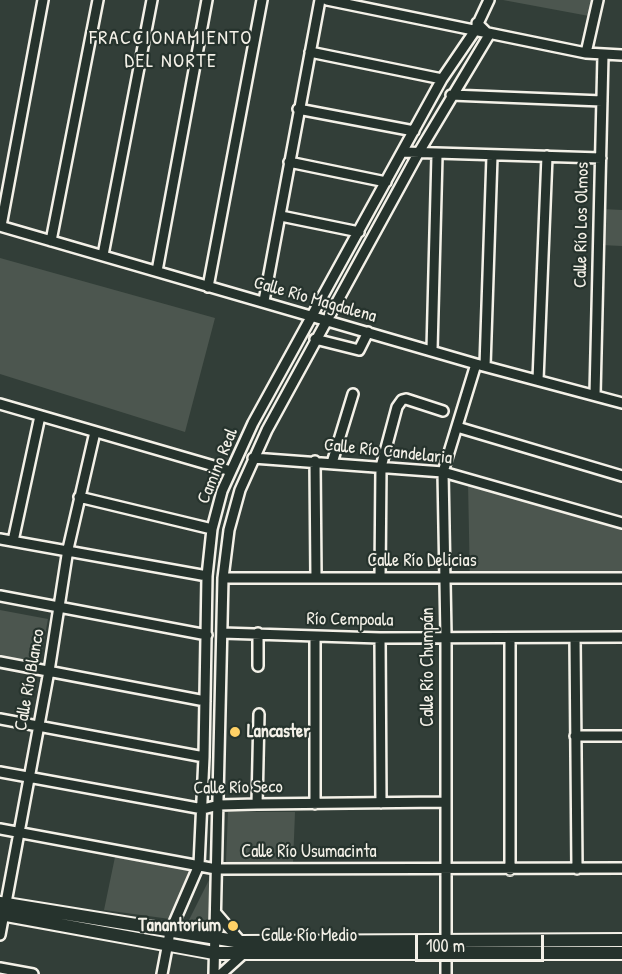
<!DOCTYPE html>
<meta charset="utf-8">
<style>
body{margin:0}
#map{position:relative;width:622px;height:974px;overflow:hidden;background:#323e38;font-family:"Patrick Hand",sans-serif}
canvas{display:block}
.scale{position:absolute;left:415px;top:935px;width:129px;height:27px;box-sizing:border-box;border:3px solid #f4f1e8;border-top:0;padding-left:8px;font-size:18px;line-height:21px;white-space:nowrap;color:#f4f1e8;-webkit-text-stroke:4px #26332d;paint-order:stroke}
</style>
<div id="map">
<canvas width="622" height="974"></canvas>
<div class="scale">100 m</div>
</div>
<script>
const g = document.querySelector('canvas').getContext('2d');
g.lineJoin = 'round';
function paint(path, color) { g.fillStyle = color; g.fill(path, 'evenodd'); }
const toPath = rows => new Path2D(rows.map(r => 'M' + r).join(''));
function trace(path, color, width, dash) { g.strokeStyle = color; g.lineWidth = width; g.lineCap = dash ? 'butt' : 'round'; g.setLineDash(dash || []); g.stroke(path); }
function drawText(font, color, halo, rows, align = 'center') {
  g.font = font + ' "Patrick Hand",sans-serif'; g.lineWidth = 4.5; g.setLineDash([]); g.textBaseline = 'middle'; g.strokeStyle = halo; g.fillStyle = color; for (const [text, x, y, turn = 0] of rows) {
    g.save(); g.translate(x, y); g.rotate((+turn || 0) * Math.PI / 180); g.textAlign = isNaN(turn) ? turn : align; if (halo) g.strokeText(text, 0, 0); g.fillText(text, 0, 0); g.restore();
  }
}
const green = toPath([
 [503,0,595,0,589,16],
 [602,209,622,210,622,246,601,245],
 [0,258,215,318,185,432,0,374],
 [468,482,622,528,622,584,470,584],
 [0,610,48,619,38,671,0,664],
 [228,812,295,812,293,864,226,862],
 [115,857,189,870,170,919,104,910],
 [212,874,210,930,186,926]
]);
const minor = toPath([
 [327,0,586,53,622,55],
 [310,52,442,79],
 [586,53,598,0],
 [451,95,602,101],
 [298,109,414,131],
 [403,152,601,158],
 [289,162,386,182],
 [281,216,359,232],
 [0,226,476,364,622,403],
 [1,226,43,0],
 [51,241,98,0],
 [103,255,152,0],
 [157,271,207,0],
 [208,287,262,0],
 [264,301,320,0],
 [315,339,359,350,368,332],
 [432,350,437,155],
 [485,366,492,156],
 [538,380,547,156],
 [595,395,603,55],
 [0,404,231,471],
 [457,427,622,476],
 [253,458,443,472,622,523],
 [315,461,316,578],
 [332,463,353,394],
 [79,497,212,529],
 [0,539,207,576],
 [13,541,40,416],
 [223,578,622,578],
 [380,578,381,467,397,407,402,400,406,399,443,411],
 [0,596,207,635],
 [222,633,380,638,622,637],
 [380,638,381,803],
 [575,638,577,869],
 [0,662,205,701],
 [258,666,258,633],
 [0,719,204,757],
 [575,736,622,736],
 [0,772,203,809,219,805,257,804,444,802],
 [257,804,259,714],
 [315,804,315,637],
 [0,829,216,869,622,868],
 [510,870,510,638],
 [216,913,241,942],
 [0,935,49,671,68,549,95,432],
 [0,968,33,974],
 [162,974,170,932,199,865,204,757,207,576,212,529,222,491,253,423,442,79,474,32,489,0],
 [214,974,223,578,229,530,240,490,267,430,419,152,489,35,477,23],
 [221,974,242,955],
 [446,974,446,636,443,472,476,364]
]);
const major = toPath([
 [0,903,241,942,622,940],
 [0,914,214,953,622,953]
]);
const markers = [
 [235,732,6,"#ffd166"],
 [233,926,6,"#ffd166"]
];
const streetNames = [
 ["Calle Río Los Olmos",582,225,-89],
 ["Calle Río Magdalena",315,300,16],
 ["Calle Río Candelaria",388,452,6],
 ["Camino Real",218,466,-68],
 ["Calle Río Delicias",422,561],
 ["Río Cempoala",350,620,1],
 ["Calle Río Chumpán",428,667,-90],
 ["Calle Río Blanco",30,680,-80],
 ["Calle Río Seco",238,788,-1],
 ["Calle Río Usumacinta",309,852],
 ["Calle Río Medio",309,936]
];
const poiNames = [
 ["Lancaster",247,732],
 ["Tanantorium",221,926,"right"]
];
const neighbourhoodNames = [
 ["FRACCIONAMIENTO",171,39],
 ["DEL NORTE",171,62]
];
paint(green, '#4c564f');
trace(minor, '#f4f1e8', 14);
trace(major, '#f4f1e8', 16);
trace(minor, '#26332d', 9);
trace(major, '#26332d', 12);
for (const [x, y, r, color] of markers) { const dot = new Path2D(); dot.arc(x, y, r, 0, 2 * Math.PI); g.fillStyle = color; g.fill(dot); trace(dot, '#26332d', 2); }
drawText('18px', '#f4f1e8', '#26332d', streetNames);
drawText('bold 18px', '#f4f1e8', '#26332d', poiNames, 'left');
g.letterSpacing = '1.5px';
drawText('20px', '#f4f1e8', '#26332d', neighbourhoodNames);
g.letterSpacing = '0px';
</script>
